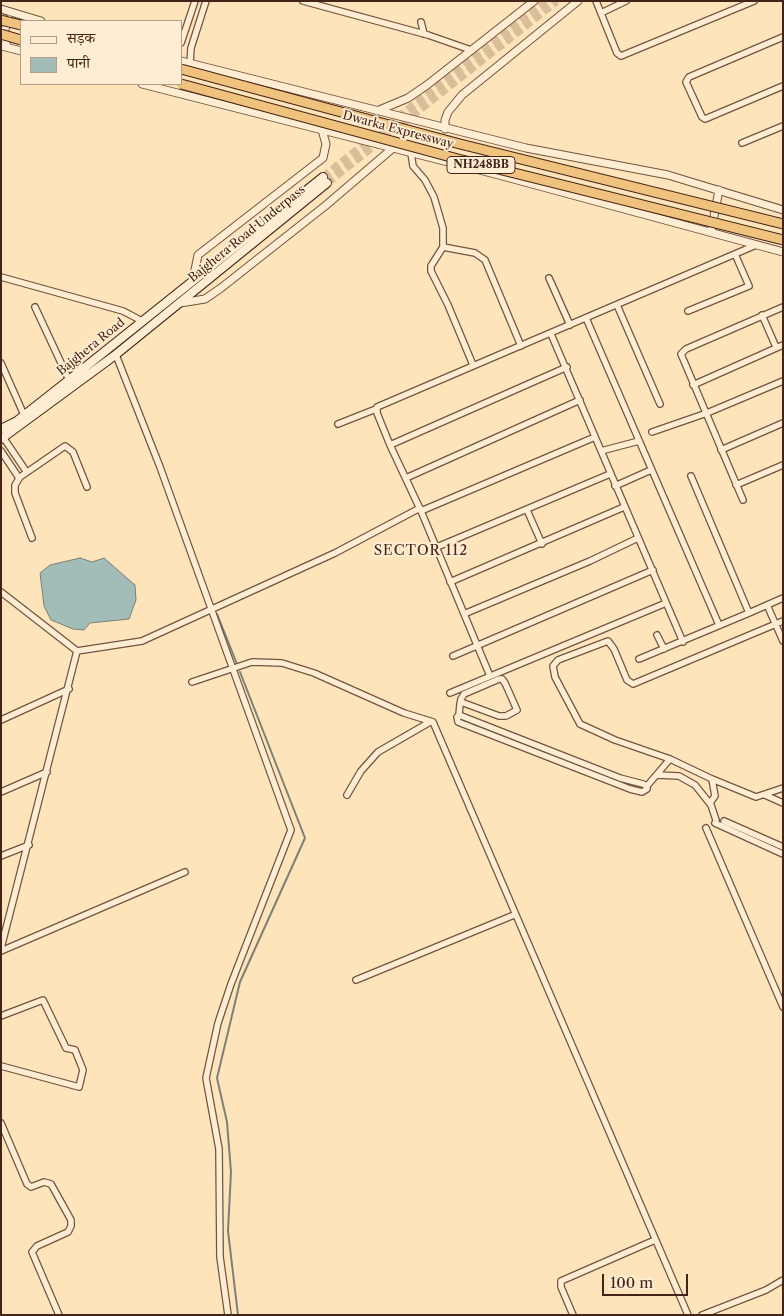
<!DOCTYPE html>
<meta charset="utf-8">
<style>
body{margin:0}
#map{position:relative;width:784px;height:1316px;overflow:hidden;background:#fee4ba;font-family:"Libre Caslon Text","Noto Serif Devanagari",serif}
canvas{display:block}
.frame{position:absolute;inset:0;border:2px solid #442418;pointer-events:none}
.legend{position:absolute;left:20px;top:20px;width:162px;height:65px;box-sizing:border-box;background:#feedd2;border:1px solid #b49d88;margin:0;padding:6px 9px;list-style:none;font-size:15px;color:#442418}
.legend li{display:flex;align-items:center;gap:10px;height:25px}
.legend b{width:25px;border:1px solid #b49d88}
.scale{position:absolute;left:602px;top:1274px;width:86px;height:22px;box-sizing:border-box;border:2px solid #442418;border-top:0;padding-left:6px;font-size:15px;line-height:18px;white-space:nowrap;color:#442418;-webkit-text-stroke:4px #feedd2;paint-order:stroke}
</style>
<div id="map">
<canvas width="784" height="1316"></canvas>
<div class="frame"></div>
<ul class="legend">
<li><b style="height:6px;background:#feedd2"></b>सड़क</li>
<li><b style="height:14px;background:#a2bdb7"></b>पानी</li>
</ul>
<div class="scale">100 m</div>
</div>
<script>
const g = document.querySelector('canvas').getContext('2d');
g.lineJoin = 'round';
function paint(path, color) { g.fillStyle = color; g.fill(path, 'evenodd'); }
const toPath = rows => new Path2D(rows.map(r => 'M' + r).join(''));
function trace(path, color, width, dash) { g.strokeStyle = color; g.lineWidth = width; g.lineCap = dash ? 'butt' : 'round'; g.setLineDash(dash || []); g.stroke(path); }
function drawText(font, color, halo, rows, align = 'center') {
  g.font = font + ' "Libre Caslon Text",serif'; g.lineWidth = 4; g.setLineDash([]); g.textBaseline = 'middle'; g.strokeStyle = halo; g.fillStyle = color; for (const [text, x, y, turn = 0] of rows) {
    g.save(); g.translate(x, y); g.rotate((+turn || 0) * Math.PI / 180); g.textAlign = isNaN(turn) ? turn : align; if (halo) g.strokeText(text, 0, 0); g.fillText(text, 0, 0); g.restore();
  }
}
const water = toPath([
 [80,558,92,562,104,558,135,585,136,600,129,619,90,623,84,630,73,629,51,620,44,606,40,573,50,565,80,558]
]);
const stream = toPath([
 [217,614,237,664],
 [238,1315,228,1231,231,1172,227,1122,217,1078,240,982,305,838,240,672]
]);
const secondaryTunnel = toPath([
 [323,177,545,1],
 [327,183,557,1]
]);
const minor = toPath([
 [303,1,428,35,471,50],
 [596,1,617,53,621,56,754,1],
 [601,13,626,1],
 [421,22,424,34],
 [783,37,689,77,686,82,702,117,705,119,783,86],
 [181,43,195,1],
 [190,64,191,48,206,1],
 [742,143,783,126],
 [411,153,413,166,425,180,434,197,443,228,443,247,431,266,431,271,448,305,473,365],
 [443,247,475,253,485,260,521,346],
 [1,277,123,311,142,321],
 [549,278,570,325],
 [617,305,660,404],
 [35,307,69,380],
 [688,311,749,286,735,254],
 [762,315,776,347],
 [586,318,719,625],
 [551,334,683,642],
 [116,355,160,467,291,830,231,984,218,1023,206,1078,219,1149,220,1257,228,1315],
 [1,363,24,415],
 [693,385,783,345],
 [338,424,376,409],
 [652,432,707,413,783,381],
 [3,437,26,471],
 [390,445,567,367],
 [721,450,783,423],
 [1,451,19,478],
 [601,451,639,441],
 [406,478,580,400],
 [736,485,783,465],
 [615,486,651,470],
 [743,500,681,354,686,349,783,307],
 [527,510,542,544],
 [421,511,595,437],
 [32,538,15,493,15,485,20,477,65,446,73,452,87,487],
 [437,547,610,474],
 [450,582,624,507],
 [1,592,77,651],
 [767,605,783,641],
 [749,613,783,598],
 [464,614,590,561,638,538],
 [657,635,664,649],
 [77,651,142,641,335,553,420,508],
 [453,656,653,570],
 [639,659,749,613,691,476],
 [490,676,421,511,390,445,377,413,377,407,756,245],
 [192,682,252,662,282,663,314,673,404,713,433,722,688,1315],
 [450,693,666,603],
 [459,715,620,778,643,784,647,786,647,789,642,792,630,789,458,722,457,717,459,715],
 [459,715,460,704,461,699,464,694,499,679,502,679,505,683,517,710,506,716,499,716,461,702],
 [1,720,69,689],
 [657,775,679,776,695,785,711,805,716,820],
 [712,779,756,797,783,788],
 [647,786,670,759],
 [1,792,47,772],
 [347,795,361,771,378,752,430,722],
 [765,795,783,803],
 [710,803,715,796,712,779,670,759,615,740,580,724,555,677,553,666,558,660,608,641,614,649,627,680,633,684,783,621],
 [724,821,783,847],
 [715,823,783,854],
 [706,828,783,1007],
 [1,856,29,845],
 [1,948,77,651],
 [1,951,185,872],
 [356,980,514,915],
 [1,1016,43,1000,66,1048,75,1050,83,1070,79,1087,1,1066],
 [1,1123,27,1184,31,1187,44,1182,51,1184,71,1220,71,1226,68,1232,37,1246,32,1252,59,1315],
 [573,1315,561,1287,561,1281,655,1240],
 [702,1315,766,1290,783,1280]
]);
const tertiary = toPath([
 [1,9,41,21],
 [2,46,21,51],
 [7,47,4,32,9,19],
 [181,61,526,148,668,175,783,210],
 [142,84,495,174,783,252],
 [377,111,408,98,427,85,534,1],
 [445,129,445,120,448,112,462,95,578,1],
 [711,232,719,190],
 [193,280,198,255,323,158,326,144,322,130],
 [180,303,205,299,221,288,325,206,393,148]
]);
const secondary = toPath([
 [1,429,17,421,69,380,323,177],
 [1,439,114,356,327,183]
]);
const trunkBridge = toPath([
 [1,20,21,25],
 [1,34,21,40],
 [181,69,460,144,783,224],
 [181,84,458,159,783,240]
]);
const shields = [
 [481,165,68]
];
const shieldNames = [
 ["NH248BB",481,165]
];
const streetNames = [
 ["Dwarka Expressway",398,130,15],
 ["Bajghera Road Underpass",247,234,-39],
 ["Bajghera Road",91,347,-39]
];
const neighbourhoodNames = [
 ["SECTOR 112",421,551]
];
paint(water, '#a2bdb7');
trace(water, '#7c8077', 1);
trace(stream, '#7c8077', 2);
trace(secondaryTunnel, '#d9be9a', 8, [8, 4]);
trace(minor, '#725440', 8);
trace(tertiary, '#725440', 9);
trace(secondary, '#442418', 10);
trace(minor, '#feedd2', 5.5);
trace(tertiary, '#feedd2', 7);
trace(secondary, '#feedd2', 8);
trace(trunkBridge, '#442418', 11, []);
trace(trunkBridge, '#efc27d', 9);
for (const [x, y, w] of shields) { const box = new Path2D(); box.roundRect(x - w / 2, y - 8.5, w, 17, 4); g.fillStyle = '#feedd2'; g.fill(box); trace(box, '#442418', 1); }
drawText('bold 11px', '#442418', null, shieldNames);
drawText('12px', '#442418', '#feedd2', streetNames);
g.letterSpacing = '1px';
drawText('14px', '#442418', '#feedd2', neighbourhoodNames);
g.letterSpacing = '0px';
</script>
